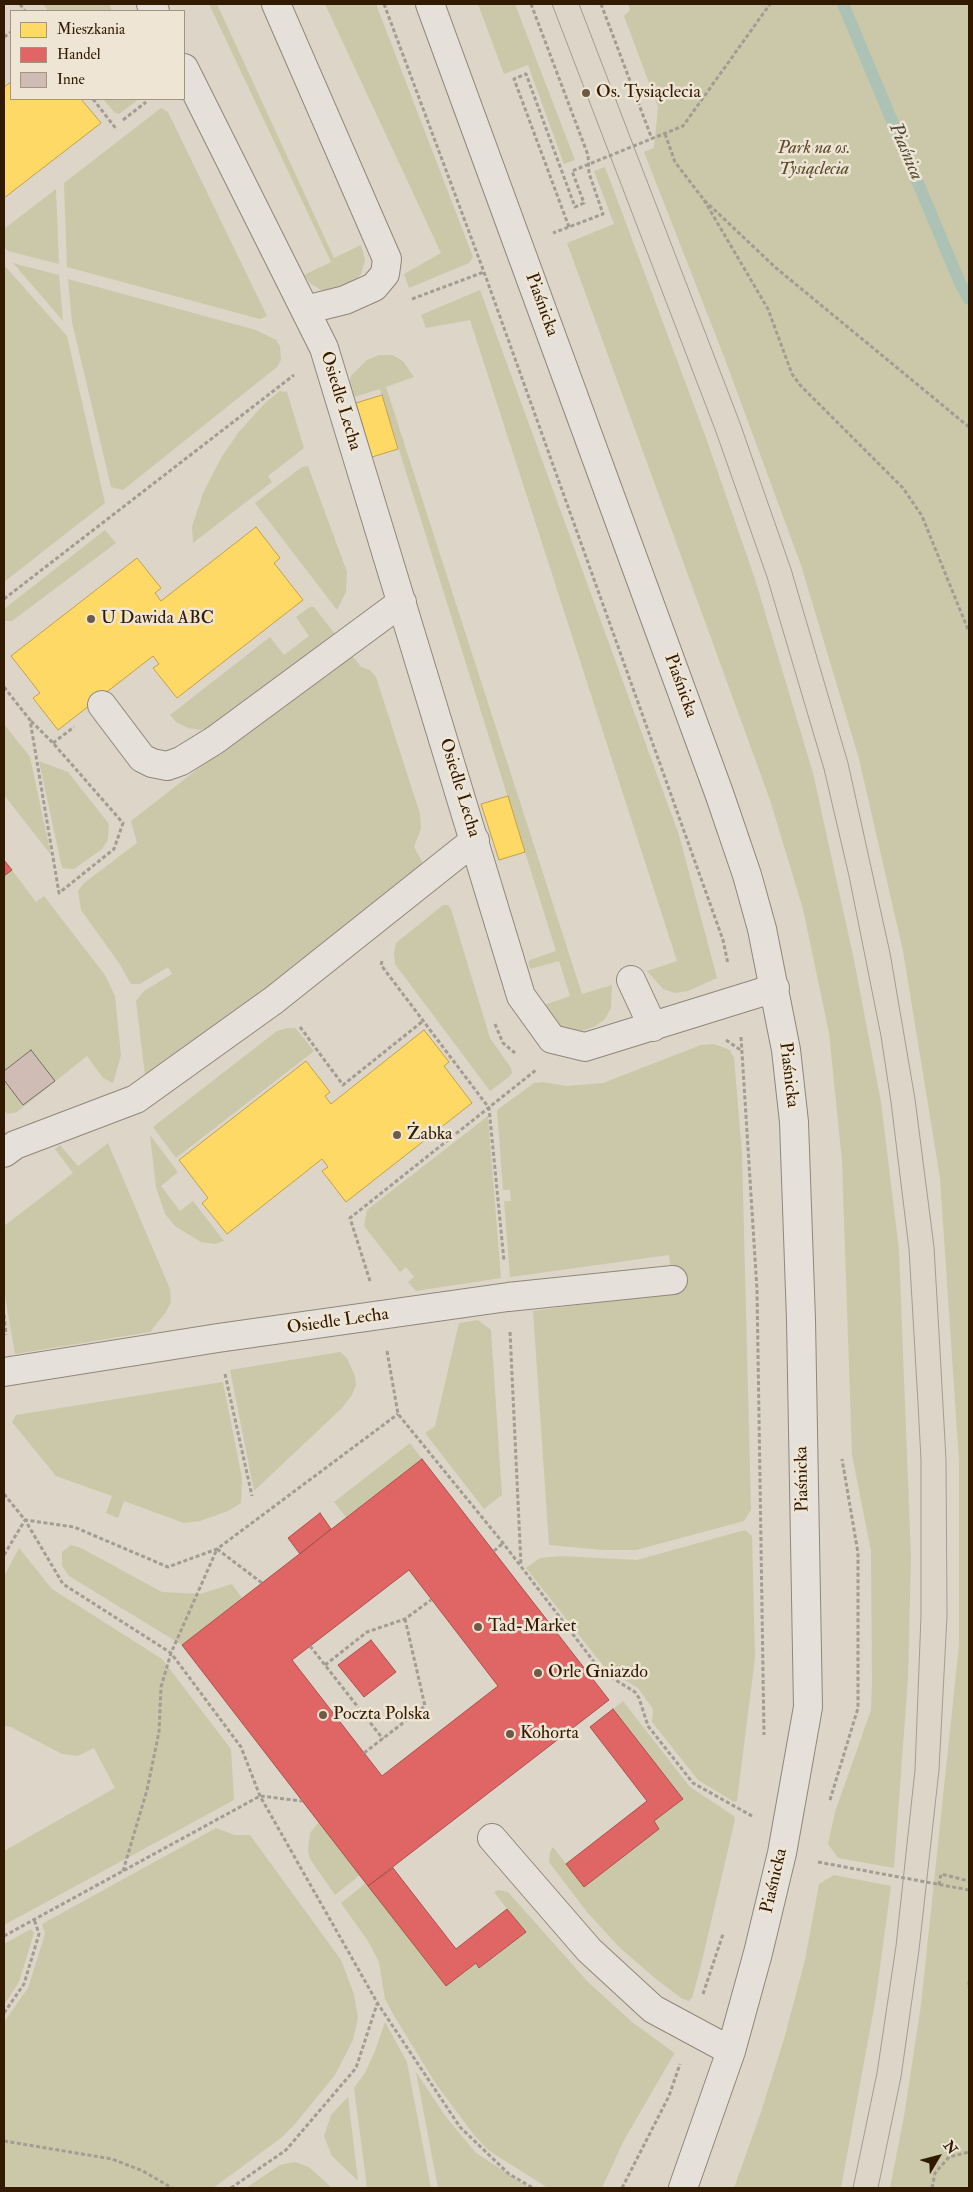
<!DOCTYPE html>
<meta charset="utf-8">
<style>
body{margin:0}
#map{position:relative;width:973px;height:2192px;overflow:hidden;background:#ddd5c7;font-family:"IM FELL Double Pica",serif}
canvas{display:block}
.frame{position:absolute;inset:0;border:5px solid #321a01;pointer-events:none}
.legend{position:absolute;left:10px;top:10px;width:175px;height:90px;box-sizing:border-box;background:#eee5d5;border:1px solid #a39480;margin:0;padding:6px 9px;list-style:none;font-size:15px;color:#321a01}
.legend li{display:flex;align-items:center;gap:10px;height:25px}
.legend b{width:25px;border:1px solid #a39480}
.north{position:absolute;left:913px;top:2132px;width:50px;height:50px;-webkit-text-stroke:4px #eee5d5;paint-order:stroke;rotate:53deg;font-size:14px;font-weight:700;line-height:20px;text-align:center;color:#321a01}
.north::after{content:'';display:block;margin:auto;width:18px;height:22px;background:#321a01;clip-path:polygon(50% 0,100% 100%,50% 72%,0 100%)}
</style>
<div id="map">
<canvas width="973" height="2192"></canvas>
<div class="frame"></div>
<ul class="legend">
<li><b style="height:14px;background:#ffd966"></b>Mieszkania</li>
<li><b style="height:14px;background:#e06666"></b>Handel</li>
<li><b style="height:14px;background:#cfbcb4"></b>Inne</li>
</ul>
<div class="north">N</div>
</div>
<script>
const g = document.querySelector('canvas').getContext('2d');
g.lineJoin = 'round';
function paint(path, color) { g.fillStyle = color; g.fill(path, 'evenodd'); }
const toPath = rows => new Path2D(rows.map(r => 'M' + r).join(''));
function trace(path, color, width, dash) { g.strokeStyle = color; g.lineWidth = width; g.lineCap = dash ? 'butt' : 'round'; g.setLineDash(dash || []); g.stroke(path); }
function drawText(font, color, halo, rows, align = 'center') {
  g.font = font + ' "IM FELL Double Pica",serif'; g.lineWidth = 5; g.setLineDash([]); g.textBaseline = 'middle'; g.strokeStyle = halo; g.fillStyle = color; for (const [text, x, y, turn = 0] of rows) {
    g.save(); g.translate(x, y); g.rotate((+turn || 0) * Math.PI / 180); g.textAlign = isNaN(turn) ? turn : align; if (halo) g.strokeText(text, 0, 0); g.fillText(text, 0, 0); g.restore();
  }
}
const green = toPath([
 [43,4,109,4,112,11,48,11],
 [209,4,217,4,334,258,361,245,365,260,361,274,353,283,332,291,321,290,311,284,304,275,331,262],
 [325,4,376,4,473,257,469,263,409,288,404,274,441,253],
 [478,4,515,4,575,160,564,164,528,65,504,74],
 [628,4,969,4,969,2188,890,2188,904,2116,921,2005,959,1645,959,1461,940,1178,903,951,859,759,801,565,723,354,644,152,654,148,658,107,624,16,630,10],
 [103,99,139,99,119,114,114,112],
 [161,108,168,112,267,316,260,319,67,267,64,183],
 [605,167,705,435,755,579,813,773,854,960,881,1102,899,1250,911,1558,908,1678,894,1868,838,1858,828,1844,835,1812,871,1710,872,1682,871,1551,852,1455,842,1161,829,1033,803,909,770,800,567,243,614,224,594,171],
 [56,189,59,264,8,251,4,247,4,229],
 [13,263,59,275,63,321],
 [4,265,67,336,105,503,4,582],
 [68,279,256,330,276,340,280,346,281,360,277,367,123,490,111,487,72,322],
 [480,290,679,835,717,978,688,991,675,993,663,989,647,971,677,961,470,320,426,328,421,315],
 [379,355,392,355,403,361,414,377,386,387,582,994,612,985,611,1008,605,1019,594,1027,582,1031,559,1027,544,1005,570,996,559,961,530,969,528,962,530,960,556,951,380,389,351,398,349,387,351,376,367,360],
 [280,391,287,392,304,448,268,476,272,482,193,543,192,527,203,493,221,458,238,433,265,403],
 [308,466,347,572,346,592,337,610,255,503,302,467],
 [105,530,116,543,12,621,4,621,4,609],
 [310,607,314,607,335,634,328,641,210,728,201,730,188,728,176,722,170,715,270,637,284,655,309,636,296,617],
 [349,651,361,667,370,670,376,677,420,814,421,829,414,847,425,867,146,1084,136,1001,144,991,172,974,168,967,140,984,131,984,119,963,81,910,78,891,84,883,137,843,131,821],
 [4,724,30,757,51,855,4,795],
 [39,761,68,772,109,824,108,840,102,849,74,869,62,868],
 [12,870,36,902,44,896,105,975,115,996,121,1055,113,1083,103,1078,87,1056,17,1112,8,1114,4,1111,4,876],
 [443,905,448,905,451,909,490,1038,511,1068,512,1073,509,1077,490,1091,395,964,394,953,396,943],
 [287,1028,295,1028,299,1032,314,1051,176,1158,153,1127,277,1031],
 [714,1044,730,1050,734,1058,742,1153,751,1510,744,1521,636,1550,603,1550,549,1545,533,1311,674,1292,669,1255,510,1277,504,1201,511,1201,510,1190,503,1190,497,1110,534,1083,542,1082,567,1086,603,1083,701,1045],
 [488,1116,501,1278,416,1291,408,1282,414,1277,406,1267,400,1272,364,1226,367,1210],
 [150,1135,178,1172,161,1186,180,1211,193,1201,224,1241,215,1244,201,1242,175,1226,165,1214,156,1187],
 [108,1143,170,1289,171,1302,166,1312,150,1332,15,1354,4,1290,4,1226,73,1173,55,1149,60,1145,78,1166],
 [478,1320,491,1330,502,1495,484,1509,425,1433,435,1426,459,1323],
 [340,1352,347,1358,355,1376,356,1385,352,1395,342,1408,254,1491,230,1370],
 [223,1382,242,1478,241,1503,228,1511,200,1521,184,1523,124,1501,118,1518,106,1513,112,1496,56,1476,12,1422,16,1415],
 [410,1443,422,1459,346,1517,334,1502],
 [745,1530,752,1536,755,1658,737,1801,734,1802,698,1780,652,1722,653,1709,638,1688,605,1668,526,1568,540,1558,561,1556,637,1560],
 [71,1545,81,1548,162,1592,200,1594,232,1584,242,1598,182,1645,69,1576,62,1566,62,1552],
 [19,1548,52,1589,162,1659,231,1749,234,1800,4,1925,4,1851,115,1788,94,1748,78,1756,62,1754,11,1727,4,1726,4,1576],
 [623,1701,690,1787,734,1816,735,1820,700,1969,692,1998,689,2001,681,1998,656,1979,619,1947,587,1912,549,1862,550,1852,553,1847,584,1887,659,1829,654,1821,683,1799,613,1709],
 [319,1822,360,1875,335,1895,310,1859,308,1851,310,1833],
 [216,1828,235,1835,250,1835,341,1960,354,1994,358,2018,353,2040,335,2075,295,2124,281,2138,213,2188,4,2188,4,2022,28,1988,45,1934,42,1924],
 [834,1875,891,1886,876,1997,841,2188,734,2188,761,2112,784,2039,805,1960,819,1884],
 [366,1883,446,1986,476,1963,480,1968,525,1932,494,1892,498,1890,508,1892,588,1982,632,2022,673,2052,674,2054,623,2142,602,2188,548,2188,488,2150,474,2135,436,2084,393,2014,385,1999,379,1962,368,1941,341,1903],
 [31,1929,34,1933,19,1982,4,2005,4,1944],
 [385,2022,407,2062,431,2188,367,2188,354,2088,365,2073,375,2051],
 [416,2072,446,2117,476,2153,530,2188,438,2188],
 [348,2097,358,2181,332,2156,324,2136,331,2115],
 [295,2162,309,2167,332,2188,246,2188,280,2165]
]);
const homes = toPath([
 [11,82,11,99,81,99,101,123,4,198,4,87,11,82],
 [382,395,398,449,372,457,356,403,382,395],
 [256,527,280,558,274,563,303,600,177,698,153,668,159,664,153,656,58,730,33,698,40,693,11,656,137,558,161,588,155,593,161,601,256,527],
 [508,796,525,852,499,860,481,804,508,796],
 [424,1030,449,1062,444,1066,472,1103,346,1202,322,1171,328,1167,322,1159,227,1234,202,1203,208,1198,179,1160,306,1061,330,1092,325,1096,331,1104,424,1030]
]);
const shops = toPath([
 [4,860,12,870,4,876,4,860],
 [422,1459,609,1700,368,1886,182,1645,422,1459],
 [409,1570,498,1686,382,1776,292,1660,409,1570],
 [320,1513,331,1529,300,1554,288,1538,320,1513],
 [371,1640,396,1672,364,1697,338,1665,371,1640],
 [613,1709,683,1799,654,1821,659,1829,584,1887,566,1864,647,1801,590,1727,613,1709],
 [393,1868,456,1949,507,1909,526,1932,479,1968,476,1963,446,1986,368,1886,393,1868]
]);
const stream = toPath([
 [843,4,960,283,969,299]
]);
const building = toPath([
 [31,1050,55,1081,23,1105,4,1080,4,1071,31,1050]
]);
const path = toPath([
 [20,4,25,11],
 [384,4,484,272,723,940,728,964],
 [531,4,588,155,589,173,603,214,553,233],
 [601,4,652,139],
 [4,37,11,32],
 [93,99,117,130],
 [123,120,146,102],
 [665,134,675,162,704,200,776,268,969,427],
 [704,200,768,309,792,374,800,385,903,488,922,516,969,632],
 [569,227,514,79,526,74,575,207,584,203,572,171,683,126,770,4],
 [412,299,484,272],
 [4,599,294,375],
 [4,687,30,720,59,893,114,849,123,823,53,743,30,720],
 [53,743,74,727],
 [382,961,381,965,489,1108,504,1261],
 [495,1024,503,1043,515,1053],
 [300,1027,343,1085,423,1021],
 [741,1037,757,1290,764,1735],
 [726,1040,742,1051],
 [370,1281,350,1218,536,1070],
 [4,1315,6,1335],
 [510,1332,521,1565],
 [387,1351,398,1414,503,1543,601,1671,635,1692,639,1698,648,1726,693,1783,752,1816],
 [225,1374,252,1496],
 [4,1494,25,1520,74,1527,168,1567,217,1549,398,1414],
 [494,1551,503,1543],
 [4,1555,25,1520,63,1584,171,1653,241,1747,260,1796,378,2004,460,2127,509,2174,533,2188],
 [310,1646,383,1739],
 [325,1665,367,1632,405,1619,431,1600],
 [364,1753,425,1706,405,1619],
 [830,1800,858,1708,858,1553,842,1459],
 [818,1862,969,1890],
 [123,1871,147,1790,159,1732,161,1687,171,1653,217,1549,262,1583],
 [939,1885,941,1874,969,1881],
 [4,1936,260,1796,302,1801],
 [969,1981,969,1988],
 [703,1994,723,1934],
 [4,2013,24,1984,39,1934,34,1919],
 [4,2141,112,2159,143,2171,172,2188],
 [231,2188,286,2150,356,2068,377,2004],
 [622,2188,669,2096,680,2064],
 [932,2188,935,2173,949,2157,969,2152]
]);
const minor = toPath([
 [151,4,155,11],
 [276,4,387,259,385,274,374,287,345,300,305,310],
 [430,4,719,793,747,875,762,929,786,1050,794,1122,801,1320,808,1707,782,1853,758,1953,731,2051,683,2188],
 [184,68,324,348,521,996,552,1039,585,1047,775,988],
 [102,705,142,758,152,763,167,766,181,761,215,740,402,602],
 [631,980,653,1027],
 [4,1153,15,1145,136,1099,274,1000,475,840],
 [4,1372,218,1338,508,1297,673,1280],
 [492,1838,589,1950,653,2009,731,2051]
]);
const tram = toPath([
 [552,4,716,432,767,577,824,769,849,876,881,1036,891,1102,909,1249,918,1403,921,1460,921,1616,915,1770,896,1946,877,2073,853,2188],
 [579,4,740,423,791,569,848,763,890,953,915,1099,934,1247,939,1333,946,1460,947,1616,939,1770,919,1950,901,2077,878,2188]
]);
const markers = [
 [586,93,5,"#6e5b46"],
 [91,619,5,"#6e5b46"],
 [397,1135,5,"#6e5b46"],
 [478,1627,5,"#6e5b46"],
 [538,1673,5,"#6e5b46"],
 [323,1715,5,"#6e5b46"],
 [510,1734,5,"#6e5b46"]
];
const poiNames = [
 ["Os. Tysiąclecia",596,93],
 ["U Dawida ABC",101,619],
 ["Żabka",407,1135],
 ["Tad-Market",488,1627],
 ["Orle Gniazdo",548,1673],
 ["Poczta Polska",333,1715],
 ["Kohorta",520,1734]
];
const parkNames = [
 ["Park na os.",814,149],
 ["Tysiąclecia",814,170]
];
const streetNames = [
 ["Piaśnicka",541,305,70],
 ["Osiedle Lecha",340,401,73],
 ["Piaśnicka",680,686,70],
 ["Osiedle Lecha",459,788,73],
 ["Piaśnicka",788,1075,83],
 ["Osiedle Lecha",338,1322,-8],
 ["Piaśnicka",803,1479,-91],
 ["Piaśnicka",775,1881,-77]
];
const waterNames = [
 ["Piaśnica",905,152,67]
];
paint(green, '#cac8a8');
paint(homes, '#ffd966');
trace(homes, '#c2a048', 1);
paint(shops, '#e06666');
trace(shops, '#ac4f48', 1);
trace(stream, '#acc2b4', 12);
paint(building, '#cfbcb4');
trace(building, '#766e63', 1);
trace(minor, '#8f877c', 30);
trace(path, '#a29c94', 3, [4, 2.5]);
trace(minor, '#e5e1da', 28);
trace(tram, '#a29c94', 1);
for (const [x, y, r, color] of markers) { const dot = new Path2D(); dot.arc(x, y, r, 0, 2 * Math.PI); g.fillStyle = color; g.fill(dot); trace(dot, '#eee5d5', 2); }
drawText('18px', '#321a01', '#eee5d5', poiNames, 'left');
drawText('italic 18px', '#5b4b2c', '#eee5d5', parkNames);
drawText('18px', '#321a01', '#eee5d5', streetNames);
drawText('italic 19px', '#504a34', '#eee5d5', waterNames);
</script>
